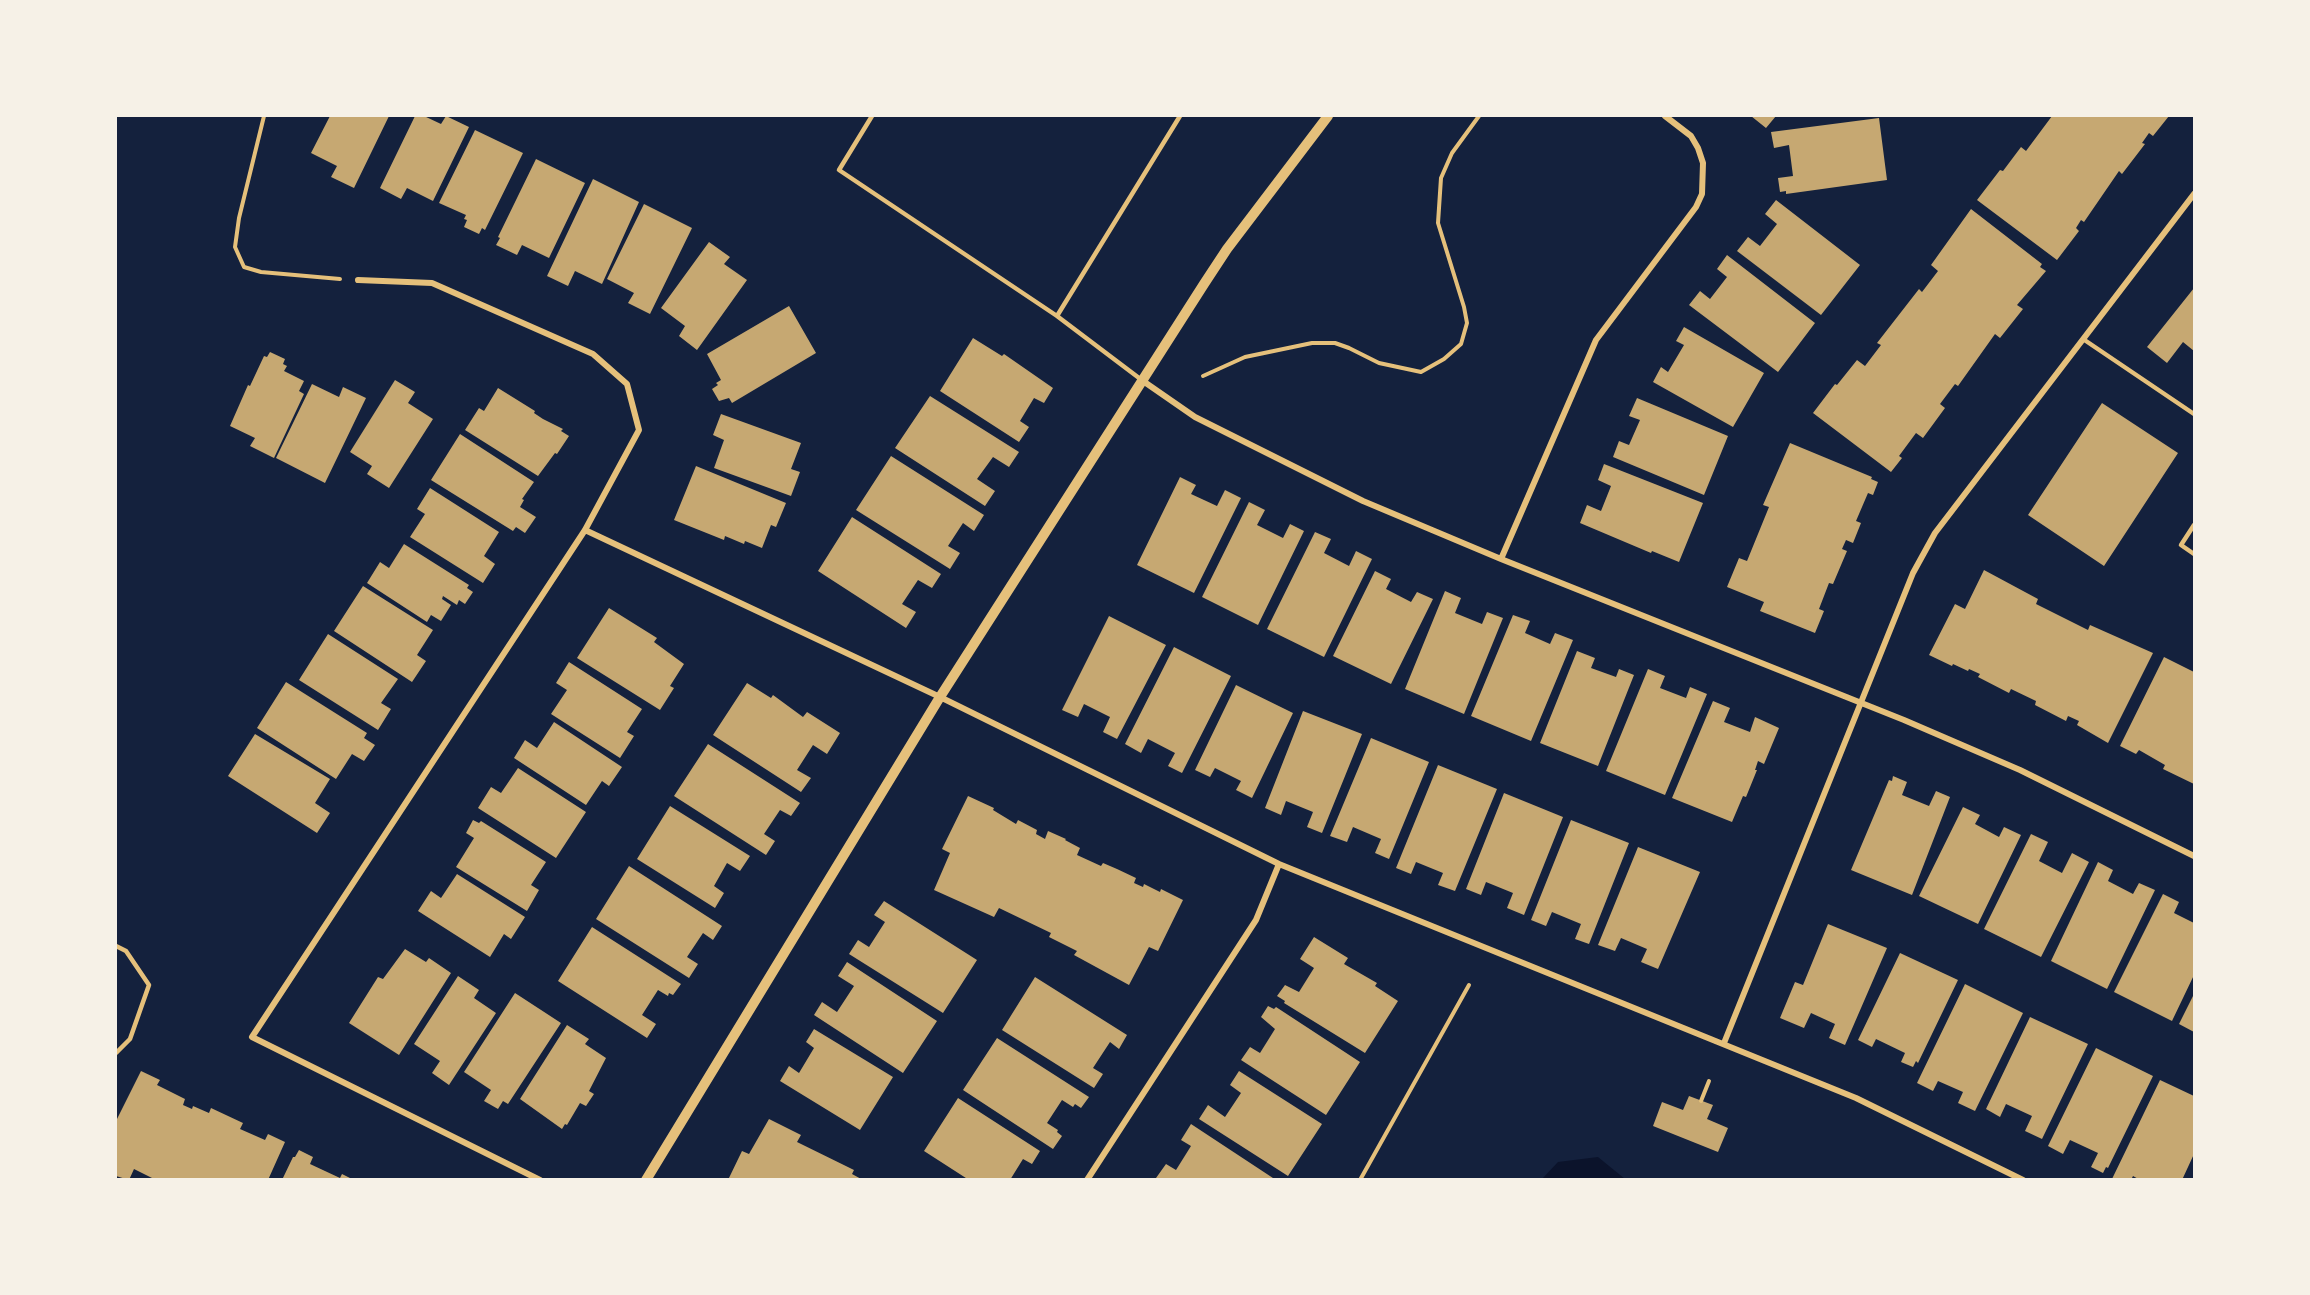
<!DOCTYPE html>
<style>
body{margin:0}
#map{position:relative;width:2310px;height:1295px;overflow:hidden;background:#14213d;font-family:"Asap Condensed",sans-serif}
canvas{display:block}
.frame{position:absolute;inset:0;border:117px solid #f6f1e7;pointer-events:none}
</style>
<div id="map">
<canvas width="2310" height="1295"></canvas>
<div class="frame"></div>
</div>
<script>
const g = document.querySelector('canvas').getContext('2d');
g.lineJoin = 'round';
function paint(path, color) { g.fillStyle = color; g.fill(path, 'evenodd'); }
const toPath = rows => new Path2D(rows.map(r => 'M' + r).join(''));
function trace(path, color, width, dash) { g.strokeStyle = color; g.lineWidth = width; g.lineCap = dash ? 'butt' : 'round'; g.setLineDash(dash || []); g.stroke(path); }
const water = toPath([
 [1598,1157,1625,1179,1542,1179,1558,1162]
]);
const building = toPath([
 [330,116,389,116,354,188,331,177,337,166,311,153],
 [415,116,424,116,441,124,446,116,469,127,433,201,407,188,401,199,380,188],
 [1751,116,1776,116,1766,128],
 [2052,116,2169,116,2153,136,2149,133,2142,143,2145,144,2122,174,2119,171,2084,222,2081,220,2076,228,2079,231,2057,260,1977,200,2000,170,2003,171,2021,147,2026,151],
 [1879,118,1887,180,1786,194,1786,191,1780,192,1778,178,1793,176,1789,145,1774,148,1771,132],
 [475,130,523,153,485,230,482,228,479,234,464,227,467,220,464,219,466,215,439,203],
 [536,159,585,183,549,258,522,245,517,255,496,245,500,238,498,237],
 [593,179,639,202,602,284,575,271,568,286,547,276],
 [1776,200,1860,265,1821,315,1737,251,1748,237,1760,246,1777,224,1765,214],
 [644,204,692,228,650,314,628,303,634,293,607,279],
 [1971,209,2042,264,2040,267,2046,271,2017,305,2023,309,2000,338,1995,334,1958,386,1955,384,1940,404,1945,408,1923,438,1916,433,1899,456,1902,458,1891,472,1813,413,1835,384,1837,385,1857,360,1865,366,1881,345,1877,343,1919,289,1922,292,1938,271,1931,265],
 [709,242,730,257,724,264,747,280,697,350,679,336,685,326,661,308],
 [1727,255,1815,323,1778,372,1689,305,1700,291,1710,299,1727,277,1717,269],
 [2194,288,2194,351,2183,342,2167,363,2147,347],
 [789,306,816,353,732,403,729,398,719,401,712,389,718,385,716,383,721,380,707,354],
 [1684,327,1764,373,1733,427,1653,382,1661,367,1668,372,1684,345,1676,341],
 [973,338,1002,356,1004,354,1053,388,1044,403,1034,398,1020,421,1029,427,1019,442,940,391],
 [270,352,285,359,283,364,287,366,284,371,304,381,299,391,304,394,274,458,250,446,255,438,230,426,248,385,250,386,264,356,267,357],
 [395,380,415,392,408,403,433,419,389,488,367,474,372,466,350,452],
 [312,384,339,397,343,387,366,398,325,483,276,458],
 [498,388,535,411,534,413,543,419,563,429,561,431,569,436,557,454,555,453,538,476,465,430,479,408,484,411],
 [930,396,1019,452,1009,467,993,457,977,479,995,491,985,506,895,448],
 [1637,398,1728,436,1704,495,1613,457,1619,441,1629,445,1640,420,1629,416],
 [2102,403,2178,453,2104,566,2028,515],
 [721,414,801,443,791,469,800,472,791,496,714,468,724,440,713,435],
 [460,434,534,482,522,499,524,500,520,507,536,517,525,533,516,527,513,531,431,480],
 [1790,443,1872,477,1871,479,1878,482,1873,495,1868,493,1856,521,1861,523,1853,543,1846,540,1842,549,1847,551,1833,584,1829,583,1819,609,1824,611,1815,633,1760,611,1764,602,1727,587,1739,558,1747,561,1769,507,1763,505],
 [891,456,984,515,974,531,963,523,948,546,960,553,950,569,856,510],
 [1604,464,1703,503,1679,562,1652,551,1651,553,1580,523,1587,505,1601,511,1611,486,1598,480],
 [696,466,786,503,776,527,771,525,762,548,745,541,744,544,725,536,724,540,674,520],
 [1180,477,1196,485,1191,494,1217,506,1225,490,1241,498,1194,593,1137,565],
 [430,488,499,532,484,556,495,564,483,583,410,537,425,514,417,509],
 [1249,502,1265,510,1257,525,1283,538,1290,524,1304,531,1258,625,1202,597],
 [852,517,941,574,932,588,918,580,902,604,916,612,906,628,818,571],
 [1315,532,1331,539,1324,553,1349,566,1356,551,1372,559,1324,657,1267,629],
 [404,544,469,585,467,588,473,592,465,604,459,600,457,605,443,596,442,599,451,605,441,621,431,615,427,622,367,583,380,562,389,568],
 [1984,570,2038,599,2036,604,2088,630,2090,625,2153,653,2108,743,2077,725,2079,721,2068,716,2066,721,2035,705,2036,701,2011,689,2009,693,1978,677,1980,674,1969,669,1968,671,1953,664,1952,666,1929,655,1955,604,1965,609],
 [1375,571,1391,579,1386,589,1411,602,1417,592,1433,599,1391,684,1333,656],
 [363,586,433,630,417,655,426,661,412,682,334,631],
 [1445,591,1461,598,1455,613,1482,624,1487,612,1503,618,1464,714,1405,689],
 [609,608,657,638,654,642,684,664,670,686,674,688,660,710,577,658],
 [1513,615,1530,621,1525,633,1550,644,1555,633,1573,640,1531,741,1471,716],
 [1109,616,1166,645,1117,739,1103,732,1110,717,1084,704,1078,717,1062,710],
 [328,634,398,679,381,703,391,709,378,730,299,680],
 [1174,647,1231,676,1182,773,1168,766,1175,753,1148,739,1141,753,1125,744],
 [1577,651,1595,658,1591,668,1616,677,1619,669,1634,675,1598,766,1540,743],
 [2164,657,2194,672,2194,784,2163,769,2165,765,2139,750,2136,754,2120,746],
 [569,662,642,709,627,732,634,736,620,758,551,714,567,690,556,683],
 [1648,669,1665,676,1660,688,1686,698,1690,687,1707,694,1665,795,1606,771],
 [286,682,367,733,364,738,375,745,364,761,352,754,336,779,257,728],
 [747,683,771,698,773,695,803,717,807,712,840,733,827,754,813,745,797,770,811,778,801,792,713,735],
 [1236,685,1293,713,1252,798,1236,790,1241,781,1215,768,1210,777,1195,770],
 [1713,701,1730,708,1724,722,1750,732,1755,717,1779,728,1764,764,1758,761,1755,770,1757,770,1746,797,1743,796,1732,822,1672,798],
 [1303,711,1362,734,1322,833,1307,827,1313,812,1286,801,1281,815,1265,808],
 [554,722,622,767,609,786,602,781,586,805,514,758,525,740,537,748],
 [255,734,330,779,315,803,330,813,317,833,228,776],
 [1371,738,1429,762,1389,859,1375,853,1381,839,1353,827,1347,842,1330,836],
 [708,744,800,803,791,816,780,810,764,834,775,841,766,855,674,796],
 [1438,765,1497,789,1455,891,1438,885,1443,873,1416,862,1411,874,1396,868],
 [518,768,586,812,556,858,478,808,491,787,501,793],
 [1893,776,1907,782,1902,795,1929,806,1936,791,1950,797,1912,895,1851,870,1889,780,1892,781],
 [1504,793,1563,817,1524,915,1507,908,1513,893,1486,882,1481,895,1466,889],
 [968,796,994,808,993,810,1016,824,1018,820,1037,830,1036,834,1045,839,1048,831,1066,839,1065,840,1080,848,1077,855,1101,866,1103,863,1117,869,1136,878,1134,883,1143,887,1144,884,1160,892,1161,889,1183,900,1158,951,1149,947,1129,985,1074,955,1077,951,1049,937,1051,933,999,908,994,917,934,890,950,853,942,849],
 [670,806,750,856,740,871,727,863,714,886,724,893,715,908,637,859],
 [1963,807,1980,815,1975,824,1999,837,2004,827,2021,835,1978,924,1919,896],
 [473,820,479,823,481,821,546,862,531,885,539,890,527,911,456,867,474,838,466,833],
 [1571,820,1629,843,1589,944,1575,939,1581,924,1552,912,1546,926,1531,920],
 [2031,834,2048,842,2039,861,2062,873,2072,853,2089,862,2041,957,1984,929],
 [1638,847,1700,872,1658,969,1641,962,1647,949,1621,938,1615,951,1598,945],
 [2098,862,2113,870,2108,881,2133,894,2139,883,2155,890,2107,989,2051,961],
 [629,866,722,926,713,940,703,933,687,957,698,964,689,978,596,919],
 [457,874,525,917,511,939,504,934,490,957,418,911,431,891,441,898],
 [2163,894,2179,902,2174,913,2194,923,2194,975,2172,1021,2114,992],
 [884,901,977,960,943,1013,849,954,858,940,869,947,885,922,874,915],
 [1828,924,1887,948,1845,1045,1829,1038,1835,1024,1811,1013,1804,1028,1780,1018,1795,982,1803,985],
 [592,927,681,984,673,995,669,993,668,996,658,990,642,1015,656,1024,647,1038,558,981],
 [1314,937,1348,958,1344,964,1377,983,1375,986,1398,1001,1365,1053,1284,1003,1285,1001,1277,996,1285,985,1299,992,1314,968,1300,959],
 [405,949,426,962,429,958,451,973,399,1055,349,1023,378,977,383,979],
 [1900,953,1958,980,1918,1063,1916,1061,1913,1067,1901,1062,1905,1053,1876,1039,1872,1047,1858,1040],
 [847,962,937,1021,903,1073,814,1015,822,1002,837,1012,854,986,838,976],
 [458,976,479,990,474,998,496,1013,449,1085,432,1073,440,1061,414,1044],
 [1035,977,1127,1035,1119,1049,1110,1042,1093,1068,1103,1074,1094,1088,1002,1030],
 [1965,984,2023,1013,1975,1111,1958,1103,1963,1092,1938,1081,1933,1091,1917,1083],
 [515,993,561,1023,508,1104,503,1101,498,1109,484,1101,491,1090,464,1072],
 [2194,994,2194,1032,2179,1024],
 [1268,1006,1274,1009,1276,1007,1360,1062,1326,1115,1241,1060,1250,1047,1260,1053,1275,1029,1261,1017],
 [2030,1017,2088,1044,2042,1139,2025,1131,2032,1116,2006,1104,2000,1117,1986,1109],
 [567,1025,589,1039,585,1044,606,1058,589,1091,594,1094,586,1106,580,1103,567,1125,565,1124,562,1129,520,1099],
 [814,1029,893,1077,860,1130,780,1081,789,1066,799,1073,814,1048,806,1042],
 [997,1038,1089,1097,1081,1108,1075,1104,1073,1107,1062,1100,1047,1123,1058,1130,1057,1132,1062,1136,1053,1149,963,1090],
 [2096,1048,2153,1076,2108,1168,2106,1167,2103,1173,2091,1167,2098,1153,2070,1140,2063,1154,2048,1146],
 [141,1071,160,1080,157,1085,185,1099,183,1105,192,1109,193,1106,209,1113,211,1108,243,1123,240,1129,265,1140,268,1134,285,1142,268,1180,156,1180,134,1169,129,1180,116,1176,116,1121],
 [1239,1071,1322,1124,1288,1176,1199,1119,1208,1105,1225,1117,1241,1093,1230,1085],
 [2160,1080,2194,1096,2194,1154,2182,1180,2140,1180,2133,1176,2131,1180,2114,1180,2112,1179],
 [1689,1096,1713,1105,1707,1119,1728,1128,1718,1152,1653,1126,1662,1102,1683,1110],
 [958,1098,1040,1151,1032,1164,1023,1159,1010,1180,969,1180,924,1151],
 [769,1119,801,1135,797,1142,854,1170,852,1174,863,1180,728,1180,742,1151,749,1154],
 [1191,1124,1276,1180,1156,1178,1166,1164,1176,1170,1191,1146,1181,1140],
 [299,1150,313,1157,310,1164,340,1178,342,1174,354,1180,282,1180,293,1157,295,1157]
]);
const path = toPath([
 [264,116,239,218,235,247,244,267,261,272,340,279],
 [1203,376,1245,357,1312,343,1335,343,1349,348,1379,363,1421,372,1444,359,1461,344,1467,323,1464,307,1438,223,1441,178,1452,153,1479,116],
 [1701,1101,1709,1081],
 [1360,1180,1469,985]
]);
const service = toPath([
 [872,116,839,170,1057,316,1143,381],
 [1057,316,1180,116],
 [2083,339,2194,414],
 [2194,525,2181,545,2194,554],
 [116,946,126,951,149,985,130,1039,116,1053]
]);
const minor = toPath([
 [358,280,432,283,593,354,627,384,639,430,585,530,252,1037,540,1180],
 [1143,381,1195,417,1363,501,1501,559,1904,720,2020,770,2194,856],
 [585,530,940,697,1279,864,1856,1098,2023,1180],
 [1501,559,1596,340,1696,207,1702,194,1703,163,1698,148,1691,136,1665,116],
 [1724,1043,1913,573,1935,533,2194,194],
 [1087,1180,1256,920,1279,864]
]);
const tertiary = toPath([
 [646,1180,940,697,1204,284,1227,249,1328,116]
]);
paint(water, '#0b132b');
paint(building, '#c6a872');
trace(path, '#e5c07b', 4);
trace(service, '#e5c07b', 4.5);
trace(minor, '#e5c07b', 6);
trace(tertiary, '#e5c07b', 10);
</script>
